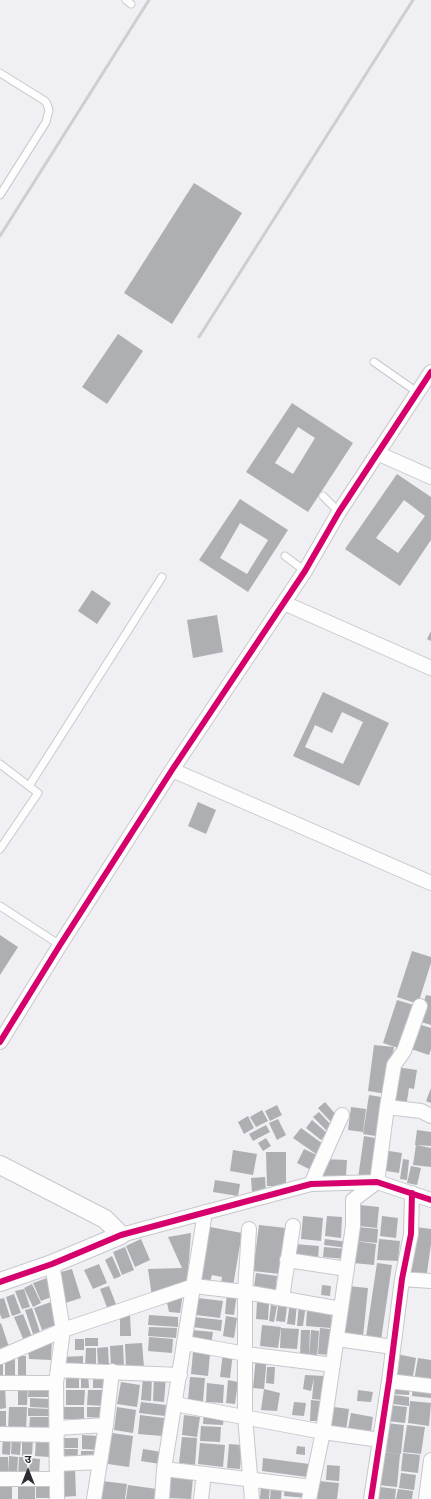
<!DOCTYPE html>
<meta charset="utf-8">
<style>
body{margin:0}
#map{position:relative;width:431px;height:1499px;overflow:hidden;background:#efeff4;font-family:Barlow,"Noto Sans Devanagari",sans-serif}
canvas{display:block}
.north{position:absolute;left:8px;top:1451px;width:40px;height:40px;-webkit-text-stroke:3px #fbfcfd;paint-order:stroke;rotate:0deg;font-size:11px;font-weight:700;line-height:16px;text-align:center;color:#2d2e31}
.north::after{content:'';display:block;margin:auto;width:14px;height:18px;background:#2d2e31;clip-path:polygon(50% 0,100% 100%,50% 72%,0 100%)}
</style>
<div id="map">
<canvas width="431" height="1499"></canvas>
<div class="north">उ</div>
</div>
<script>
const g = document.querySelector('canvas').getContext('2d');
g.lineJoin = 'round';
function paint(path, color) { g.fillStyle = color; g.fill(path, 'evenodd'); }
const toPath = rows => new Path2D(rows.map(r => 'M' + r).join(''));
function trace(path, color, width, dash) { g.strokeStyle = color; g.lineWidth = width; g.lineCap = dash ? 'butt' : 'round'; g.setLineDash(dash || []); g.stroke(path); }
const building = toPath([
 [194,183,242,213,172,324,124,293],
 [118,334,143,351,107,404,82,387],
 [292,403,353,443,308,512,246,472],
 [298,427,315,438,293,474,275,463],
 [397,474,431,497,431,540,400,586,345,549],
 [404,500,425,516,398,553,376,538],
 [240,499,288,530,248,592,199,560],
 [240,523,268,540,247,574,220,558],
 [92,590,111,603,97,624,78,611],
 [217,615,223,652,193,658,187,620],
 [431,631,431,641,427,639],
 [323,692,389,723,359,786,293,756],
 [342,712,363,722,343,764,305,747,315,725,332,733],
 [198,802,216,810,206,834,188,826],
 [0,935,18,947,0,975],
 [412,951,431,957,431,963,418,1004,397,997],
 [426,995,431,996,431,1025,418,1021],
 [397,1000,417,1006,404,1050,383,1043],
 [418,1024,431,1028,431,1049,429,1055,411,1049],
 [374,1045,394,1047,387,1094,368,1091],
 [396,1067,417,1070,414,1089,409,1088,406,1107,390,1105],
 [431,1088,431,1103,426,1101],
 [369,1095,387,1098,382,1137,363,1134],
 [325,1102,337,1116,331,1122,318,1108],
 [277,1105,282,1115,270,1121,265,1111],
 [351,1107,366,1109,363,1132,348,1130],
 [262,1110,268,1121,256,1127,250,1117],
 [319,1112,334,1128,329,1133,313,1117],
 [248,1116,254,1128,244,1134,238,1122],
 [278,1119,286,1135,277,1140,269,1123],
 [312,1120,327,1133,321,1140,306,1128],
 [266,1125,270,1132,253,1141,249,1134],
 [301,1128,323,1144,316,1154,293,1138],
 [417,1130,431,1132,431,1146,415,1145],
 [364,1136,381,1139,375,1180,358,1178],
 [266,1138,271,1146,263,1151,258,1143],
 [416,1145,431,1148,431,1167,413,1165],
 [304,1149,319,1156,311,1170,297,1163],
 [233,1150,257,1154,253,1175,230,1171],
 [383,1150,402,1153,399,1173,380,1170],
 [266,1152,286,1152,286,1186,267,1186],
 [323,1159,347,1160,346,1177,322,1176],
 [403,1159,409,1160,407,1180,400,1179],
 [411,1166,421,1168,417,1185,407,1183],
 [265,1177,266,1192,252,1193,251,1178],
 [215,1180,240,1184,238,1196,213,1192],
 [360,1205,379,1207,377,1228,359,1226],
 [303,1216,323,1218,321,1241,301,1239],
 [327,1216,342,1217,341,1238,325,1236],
 [382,1216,398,1218,396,1238,380,1236],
 [259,1225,286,1228,280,1274,253,1271],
 [210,1227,242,1233,233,1286,221,1284,222,1277,212,1275,210,1282,201,1280],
 [358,1227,378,1229,377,1243,357,1241],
 [416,1227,431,1229,431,1244,426,1280,406,1277],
 [191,1233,187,1285,152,1297,148,1269,182,1268,168,1237],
 [141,1239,150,1260,135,1267,126,1246],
 [325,1239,348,1242,347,1248,324,1245],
 [379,1239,400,1241,398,1261,377,1260],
 [355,1241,376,1244,374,1265,353,1263],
 [294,1244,319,1246,318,1259,293,1258],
 [125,1247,134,1270,122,1275,113,1252],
 [324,1247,347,1249,346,1259,323,1257],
 [112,1256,121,1276,114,1279,105,1260],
 [377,1263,392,1265,381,1340,366,1337],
 [99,1264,107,1283,93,1289,84,1270],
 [72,1269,81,1298,62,1304,61,1272],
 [256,1273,277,1276,275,1295,253,1293],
 [47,1278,51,1297,41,1301,33,1283],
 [32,1284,41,1303,33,1307,24,1288],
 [322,1285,331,1286,330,1296,321,1295],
 [109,1286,117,1307,108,1310,100,1289],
 [348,1286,368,1288,363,1337,343,1335],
 [24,1289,30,1307,22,1309,15,1291],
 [227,1292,237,1293,234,1315,225,1314],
 [183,1293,180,1313,169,1312,166,1298],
 [14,1294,21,1313,12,1316,6,1297],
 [4,1298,10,1317,2,1319,0,1314,0,1299],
 [198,1298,223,1301,220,1318,196,1315],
 [51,1302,58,1324,42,1330,34,1308],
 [257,1302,269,1303,268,1320,256,1319],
 [290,1302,297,1303,295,1325,287,1324],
 [299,1303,306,1304,303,1326,297,1326],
 [271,1305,277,1306,274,1322,269,1321],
 [278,1306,287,1307,285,1322,276,1321],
 [32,1308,40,1332,33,1334,25,1310],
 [307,1310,332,1312,331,1328,306,1326],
 [23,1314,32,1337,24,1341,14,1317],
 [130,1314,131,1336,120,1336,120,1315],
 [149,1315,178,1317,178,1327,148,1325],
 [226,1316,237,1318,234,1338,223,1336],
 [194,1317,222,1320,221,1331,193,1327],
 [1,1323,9,1347,0,1350,0,1324],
 [262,1325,281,1327,278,1348,260,1346],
 [149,1327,177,1328,176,1338,148,1336],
 [281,1328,299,1329,297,1349,280,1348],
 [320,1328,330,1329,329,1355,318,1354],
 [192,1330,213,1332,211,1345,190,1342],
 [301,1330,310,1330,309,1356,300,1355],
 [311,1330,319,1331,317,1358,309,1358],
 [149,1337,173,1339,172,1353,148,1351],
 [85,1338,98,1338,98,1346,85,1346],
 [52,1339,51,1360,29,1359,28,1348],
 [75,1339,84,1339,84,1350,75,1350],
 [142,1343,144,1367,126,1369,125,1344],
 [123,1345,124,1367,111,1368,110,1346],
 [108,1347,109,1366,98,1366,97,1348],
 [86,1348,96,1348,96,1368,85,1368],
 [193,1352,210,1354,208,1376,191,1374],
 [223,1352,233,1353,230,1378,220,1377],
 [397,1354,416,1358,412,1382,392,1378],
 [18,1356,26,1356,26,1376,18,1376],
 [83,1356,83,1368,62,1369,61,1357],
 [256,1356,267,1357,264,1389,253,1388],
 [5,1357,15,1357,15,1380,5,1380],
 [418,1358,431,1360,431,1384,414,1381],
 [0,1360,3,1360,3,1379,0,1379],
 [267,1367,275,1367,274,1384,266,1383],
 [81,1373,88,1373,89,1388,81,1388],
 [93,1373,105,1373,105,1388,93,1388],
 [66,1374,79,1374,79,1388,66,1388],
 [305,1375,324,1376,322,1400,312,1399,314,1378,311,1391,303,1389],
 [143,1377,152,1377,151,1401,141,1400],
 [154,1377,166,1377,164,1402,153,1401],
 [190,1377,205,1378,203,1401,188,1400],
 [228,1380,238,1382,235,1404,226,1403],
 [121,1382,140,1385,137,1407,117,1404],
 [207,1383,224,1385,223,1403,206,1402],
 [392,1383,410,1385,409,1395,391,1394],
 [18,1384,28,1385,27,1405,18,1405],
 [29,1385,51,1386,50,1397,28,1397],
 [413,1385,431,1387,431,1398,412,1396],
 [0,1386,5,1386,6,1408,0,1409],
 [264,1389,280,1393,277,1411,261,1410],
 [66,1390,85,1390,84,1405,66,1405],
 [88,1390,104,1390,104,1406,87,1405],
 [358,1390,373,1392,371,1402,357,1401],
 [394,1395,409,1397,409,1406,393,1404],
 [30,1398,50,1399,50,1408,30,1407],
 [311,1400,321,1401,320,1421,310,1421],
 [410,1401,431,1403,429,1426,408,1423],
 [141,1402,166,1405,165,1416,139,1413],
 [294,1402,306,1403,304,1416,292,1415],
 [389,1405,407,1407,405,1423,387,1421],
 [9,1407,27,1407,26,1432,8,1431],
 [64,1407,84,1407,84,1419,63,1419],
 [87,1407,102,1407,102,1418,87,1417],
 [117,1407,136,1410,133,1433,114,1430],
 [334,1407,349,1409,346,1431,331,1429],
 [28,1408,51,1409,51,1416,28,1416],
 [0,1411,6,1411,6,1427,0,1427],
 [204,1412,224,1414,223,1425,203,1424],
 [351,1413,373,1417,371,1432,348,1429],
 [140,1415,164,1418,163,1436,138,1434],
 [184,1415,200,1417,197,1437,182,1435],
 [30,1417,51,1417,51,1430,29,1430],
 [386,1423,404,1425,401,1454,383,1452],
 [407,1425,425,1427,421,1454,403,1452],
 [201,1426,221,1427,220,1442,200,1441],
 [112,1433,133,1436,129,1467,108,1464],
 [3,1435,11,1436,10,1455,2,1454],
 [82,1435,99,1436,98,1450,82,1449],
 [12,1437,21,1438,20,1455,11,1454],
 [22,1437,33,1437,32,1456,22,1456],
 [182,1437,197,1438,195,1465,179,1463],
 [63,1438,78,1438,78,1448,63,1448],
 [36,1439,51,1440,50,1457,35,1456],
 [200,1443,225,1445,223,1467,198,1464],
 [229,1444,242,1445,240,1469,227,1468],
 [297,1446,305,1447,305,1455,296,1454],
 [62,1449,78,1449,77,1461,62,1461],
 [143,1449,162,1452,160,1464,141,1461],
 [81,1451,96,1451,96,1458,81,1458],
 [381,1452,400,1454,397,1487,378,1485],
 [403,1453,420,1455,418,1473,401,1471],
 [9,1456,18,1457,17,1473,8,1473],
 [0,1457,8,1457,8,1475,0,1475],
 [19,1457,27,1457,27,1476,18,1476],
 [30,1458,40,1459,39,1474,29,1473],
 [263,1458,309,1464,307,1477,262,1471],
 [327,1465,340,1466,339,1481,326,1480],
 [61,1469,75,1469,76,1496,62,1497],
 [401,1473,416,1475,414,1490,399,1488],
 [170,1476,193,1478,191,1499,167,1498],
 [18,1481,35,1481,35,1499,18,1499],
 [102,1481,127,1484,125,1499,101,1499],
 [319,1481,339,1483,337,1499,317,1499],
 [36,1482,51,1483,51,1498,36,1498],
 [0,1483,12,1483,12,1499,0,1499],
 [261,1484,270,1485,269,1499,260,1499],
 [128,1485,157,1489,155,1499,126,1499],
 [271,1485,282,1486,281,1499,270,1499],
 [285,1486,308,1488,307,1498,284,1496],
 [380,1487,396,1489,395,1499,379,1499],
 [398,1489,413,1491,412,1499,396,1499]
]);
const service = toPath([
 [126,0,131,4],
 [0,73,45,101,47,104,49,110,46,122,0,195],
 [374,362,417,392],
 [323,496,339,512],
 [285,556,305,571],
 [0,764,38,793,0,849],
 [29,786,162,577],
 [0,906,60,945]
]);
const minor = toPath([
 [377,453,431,477],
 [284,603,431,668],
 [172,770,431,883],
 [0,1042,60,945,172,770,305,571,339,512,431,372],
 [387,1107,421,1111,431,1116],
 [311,1184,342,1115],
 [353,1200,377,1182,387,1107,394,1065,404,1051,420,1006],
 [249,1229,245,1292,245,1417,252,1499],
 [121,1235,311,1184,377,1182,431,1200],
 [287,1260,347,1269],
 [52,1264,63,1330,56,1383,57,1499],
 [402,1279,431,1281],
 [282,1298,293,1226],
 [337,1339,393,1347],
 [185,1343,246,1354,333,1365],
 [0,1357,63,1330,194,1286,245,1292,341,1309],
 [58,1370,180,1375],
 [389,1381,431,1386],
 [0,1383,56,1383],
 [175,1404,323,1432,380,1440],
 [57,1428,106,1425],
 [0,1434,57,1435],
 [57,1464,100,1462],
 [164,1469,304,1486],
 [0,1479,57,1479],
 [94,1499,106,1425,112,1371],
 [162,1499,164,1469,205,1212],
 [201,1499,204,1474],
 [309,1499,323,1432,353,1226,353,1200],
 [371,1499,389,1381,402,1279,411,1234,412,1193],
 [426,1499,431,1460]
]);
const tertiary = toPath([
 [0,1165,105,1219,121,1235,52,1264,0,1282]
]);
const rail = toPath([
 [0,236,149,0],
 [199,337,413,0]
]);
const cycleway = toPath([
 [0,1042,60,945,172,770,305,571,339,512,431,372],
 [0,1282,52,1264,121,1235,311,1184,377,1182,431,1200],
 [371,1499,389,1381,402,1279,411,1234,412,1193]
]);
paint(building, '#aeafb3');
trace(service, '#c8c8cc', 9);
trace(minor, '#c8c8cc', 16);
trace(tertiary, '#c8c8cc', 20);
trace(service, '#fdfdfd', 7);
trace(minor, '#fdfdfd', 14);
trace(tertiary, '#fdfdfd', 18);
trace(rail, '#cececf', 3);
trace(cycleway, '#d6006c', 6);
</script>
